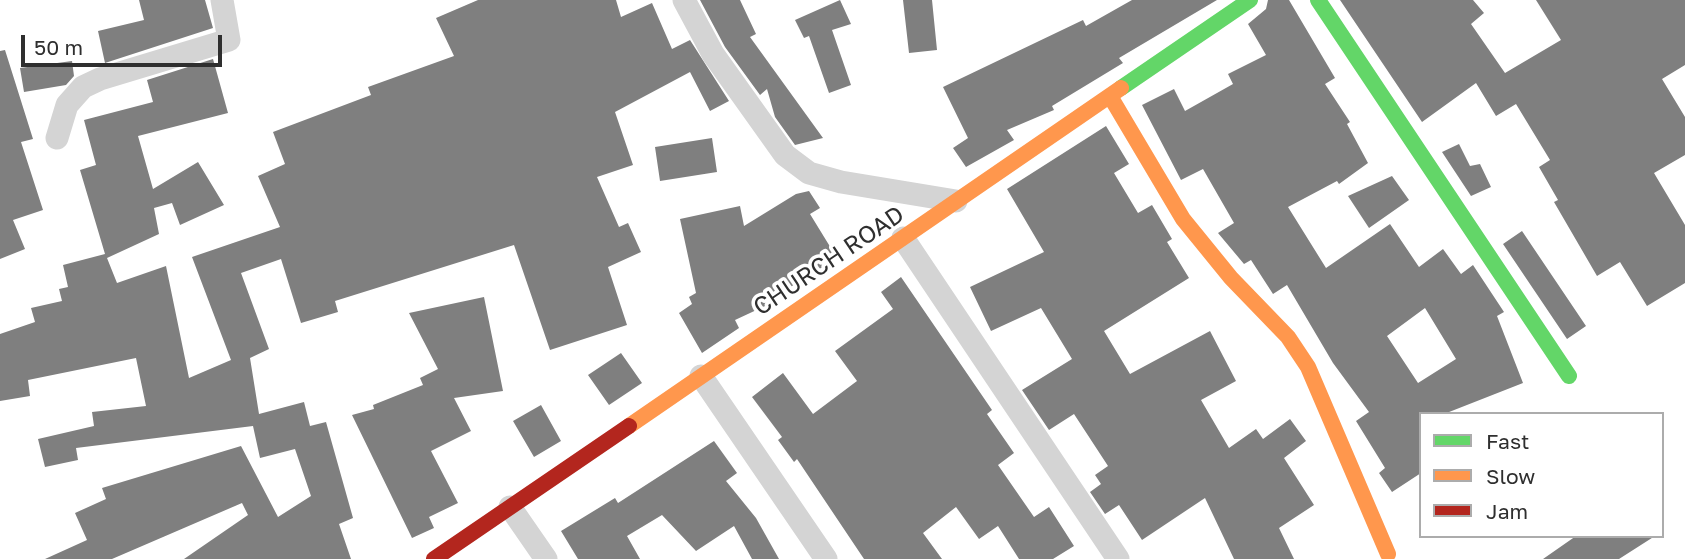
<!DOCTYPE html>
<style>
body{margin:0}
#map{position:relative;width:1685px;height:559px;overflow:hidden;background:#fff;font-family:"Golos Text",sans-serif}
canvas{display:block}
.legend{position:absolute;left:1419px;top:412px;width:245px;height:126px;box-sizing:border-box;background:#fff;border:2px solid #acacac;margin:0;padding:9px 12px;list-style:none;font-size:21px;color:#2f2f2f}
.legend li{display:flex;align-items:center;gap:14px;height:35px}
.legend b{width:35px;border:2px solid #acacac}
.scale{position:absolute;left:21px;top:35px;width:201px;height:32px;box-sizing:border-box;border:4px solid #2f2f2f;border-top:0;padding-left:9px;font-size:21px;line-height:24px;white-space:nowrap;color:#2f2f2f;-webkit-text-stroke:5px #fff;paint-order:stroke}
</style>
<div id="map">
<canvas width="1685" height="559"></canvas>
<ul class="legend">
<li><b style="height:9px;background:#63d668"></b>Fast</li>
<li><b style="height:9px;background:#ff974d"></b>Slow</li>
<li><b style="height:9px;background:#b3261e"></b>Jam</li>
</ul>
<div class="scale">50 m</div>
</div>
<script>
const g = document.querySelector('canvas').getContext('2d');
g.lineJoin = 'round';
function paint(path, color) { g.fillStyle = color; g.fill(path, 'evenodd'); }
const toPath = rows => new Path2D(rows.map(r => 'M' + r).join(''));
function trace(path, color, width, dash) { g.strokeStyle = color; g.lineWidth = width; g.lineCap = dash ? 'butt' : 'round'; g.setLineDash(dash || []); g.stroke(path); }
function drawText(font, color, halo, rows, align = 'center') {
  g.font = font + ' "Golos Text",sans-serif'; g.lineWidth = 7; g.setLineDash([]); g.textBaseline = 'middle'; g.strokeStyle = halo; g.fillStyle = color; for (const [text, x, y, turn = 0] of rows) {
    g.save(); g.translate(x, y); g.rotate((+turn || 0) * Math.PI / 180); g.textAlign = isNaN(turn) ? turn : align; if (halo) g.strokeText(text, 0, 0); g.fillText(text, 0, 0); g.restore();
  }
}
const building = toPath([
 [139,0,205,0,213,28,105,63,98,31,144,20],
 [478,0,616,0,621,17,652,3,672,49,690,40,729,101,710,111,690,72,615,112,633,165,597,177,619,227,628,223,641,252,608,267,627,325,550,350,514,245,335,301,338,312,301,323,281,259,241,273,269,349,250,358,259,414,304,402,310,426,326,422,353,518,339,524,351,559,184,559,248,515,242,503,112,559,45,559,87,540,75,513,106,499,102,488,241,446,278,517,311,496,295,449,260,458,253,426,76,448,78,460,45,467,38,439,94,426,92,412,146,406,136,358,28,380,30,396,0,401,0,334,35,322,31,308,62,301,59,289,68,287,63,265,105,254,80,170,96,165,84,120,153,102,147,80,213,59,228,113,138,136,153,189,198,162,224,205,180,225,172,203,154,208,159,234,107,258,117,283,166,266,189,378,231,360,192,257,280,227,258,176,285,164,273,132,371,95,368,87,454,56,436,18],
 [700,0,740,0,756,34,750,37,823,138,795,145,775,117,767,89,760,95,725,47],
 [840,0,851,24,832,30,851,85,829,93,809,36,804,38,795,20],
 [903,0,932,0,937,50,909,53],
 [1132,0,1217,0,1119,58,1123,63,1052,106,1054,110,1007,130,1014,140,966,167,953,148,968,138,943,87,1083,20,1086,26],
 [1268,0,1289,0,1335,78,1325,84,1350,122,1347,124,1368,163,1339,184,1337,181,1288,207,1326,268,1390,224,1419,267,1443,249,1461,274,1473,265,1504,312,1497,316,1523,383,1444,414,1421,414,1421,473,1392,492,1379,473,1385,468,1356,421,1369,412,1333,363,1287,285,1273,294,1251,260,1244,264,1218,233,1234,223,1203,169,1181,180,1142,105,1174,89,1185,111,1233,84,1228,74,1266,55,1248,24,1266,9],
 [1425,308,1456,359,1418,383,1387,336],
 [1340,0,1473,0,1484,13,1471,24,1505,73,1561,40,1536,0,1685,0,1685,65,1662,79,1685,117,1685,155,1654,173,1685,225,1685,283,1647,306,1620,262,1597,276,1554,202,1558,200,1539,167,1550,160,1516,104,1496,116,1476,83,1422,122],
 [5,50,33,139,21,142,43,210,13,220,25,249,0,259,0,51],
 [72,61,74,76,66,85,24,92,20,68],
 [1106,126,1129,164,1114,173,1138,213,1152,205,1172,239,1167,242,1189,278,1104,331,1130,374,1210,331,1236,381,1201,400,1229,448,1256,429,1263,439,1290,419,1306,441,1284,458,1314,505,1279,528,1294,559,1234,559,1205,498,1142,540,1119,505,1105,514,1090,492,1101,484,1095,475,1108,466,1074,414,1049,430,1022,390,1072,359,1041,308,991,331,970,287,1044,252,1007,189],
 [712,138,717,172,660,181,655,147],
 [1459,144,1470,166,1480,164,1491,187,1471,196,1442,152],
 [1392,176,1409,200,1369,228,1348,196],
 [809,191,820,208,810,214,837,258,776,296,778,300,735,320,739,328,702,353,679,313,692,304,689,297,696,293,680,219,740,206,744,226,796,194],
 [1522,231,1586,326,1567,339,1503,244],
 [901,277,992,410,987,414,1014,453,998,465,1034,517,1049,507,1074,546,1053,559,1019,559,998,526,979,539,956,507,923,533,942,559,864,559,797,459,794,462,778,440,782,437,752,397,783,373,813,414,857,381,835,351,893,309,881,292],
 [484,297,503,391,454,398,471,431,431,451,458,503,429,517,434,528,412,538,352,415,374,409,373,405,423,385,420,378,438,369,409,313],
 [621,353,642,383,609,405,588,375],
 [541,405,561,441,534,457,513,421],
 [714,441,737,473,726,481,756,518,779,559,752,559,734,526,696,551,662,515,627,536,640,559,578,559,561,531,615,498,618,503],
 [1576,536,1655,536,1619,559,1543,559]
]);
const street = toPath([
 [684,0,713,54,785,155,809,173,841,182,956,201],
 [57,138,67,105,83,87,100,79,229,40,222,0],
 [903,238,1118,559],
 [701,376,826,559],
 [510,507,546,559]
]);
const fast = toPath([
 [1318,0,1569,376],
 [1121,88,1250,0]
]);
const slow = toPath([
 [1110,96,1183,219,1231,278,1288,337,1308,367,1388,554],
 [629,426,1121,88]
]);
const jam = toPath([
 [434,559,629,426]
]);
const streetNames = [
 ["CHURCH ROAD",829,261,-34]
];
paint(building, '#7f7f7f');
trace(street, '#d4d4d4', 23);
trace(fast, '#63d668', 16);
trace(slow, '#ff974d', 16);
trace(jam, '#b3261e', 16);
drawText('24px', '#2f2f2f', '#fff', streetNames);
</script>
